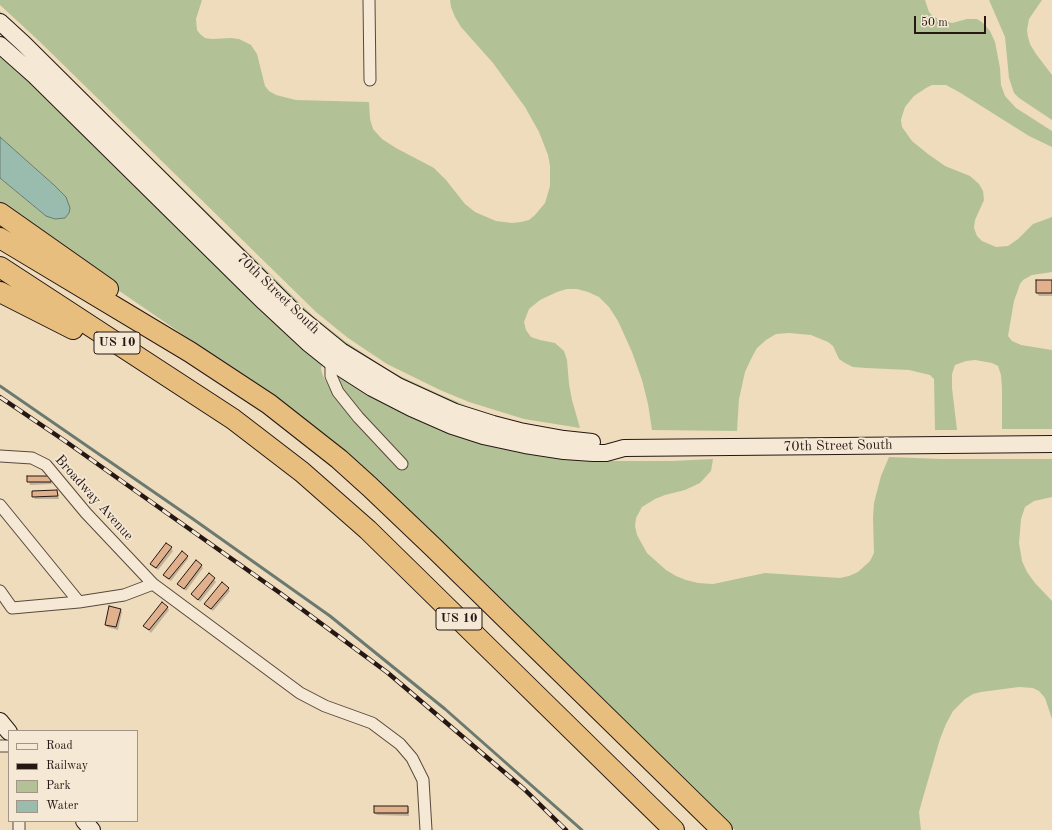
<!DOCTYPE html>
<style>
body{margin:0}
#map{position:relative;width:1052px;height:830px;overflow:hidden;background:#efdcbd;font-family:"Old Standard TT",serif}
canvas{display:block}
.legend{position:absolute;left:8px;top:730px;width:130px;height:92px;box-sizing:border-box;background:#f5e8d4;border:1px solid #a29587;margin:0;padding:5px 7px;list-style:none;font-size:12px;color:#251814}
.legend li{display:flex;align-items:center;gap:8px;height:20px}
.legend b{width:20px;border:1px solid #a29587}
.scale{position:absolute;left:914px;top:16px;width:72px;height:18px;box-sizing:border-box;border:2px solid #251814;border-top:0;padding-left:5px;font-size:12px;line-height:14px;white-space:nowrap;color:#251814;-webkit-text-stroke:3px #f5e8d4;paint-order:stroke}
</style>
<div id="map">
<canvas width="1052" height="830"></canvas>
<ul class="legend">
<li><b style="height:5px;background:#f5e8d4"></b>Road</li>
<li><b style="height:5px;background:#251814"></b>Railway</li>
<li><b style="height:11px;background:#b2c296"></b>Park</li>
<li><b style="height:11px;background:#9abcaf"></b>Water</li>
</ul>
<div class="scale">50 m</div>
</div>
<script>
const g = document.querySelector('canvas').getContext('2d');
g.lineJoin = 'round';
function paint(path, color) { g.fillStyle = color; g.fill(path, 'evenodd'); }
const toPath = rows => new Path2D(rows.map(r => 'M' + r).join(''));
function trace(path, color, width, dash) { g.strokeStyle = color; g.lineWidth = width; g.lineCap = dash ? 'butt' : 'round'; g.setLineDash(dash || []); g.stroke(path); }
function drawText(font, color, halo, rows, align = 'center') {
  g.font = font + ' "Old Standard TT",serif'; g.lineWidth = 3.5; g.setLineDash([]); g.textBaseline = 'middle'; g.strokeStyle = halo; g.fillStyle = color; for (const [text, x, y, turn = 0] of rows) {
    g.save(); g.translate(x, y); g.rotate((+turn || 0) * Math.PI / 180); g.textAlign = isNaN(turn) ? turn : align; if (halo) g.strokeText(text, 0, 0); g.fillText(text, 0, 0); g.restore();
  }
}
const green = toPath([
 [0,0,202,0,196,19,197,30,200,34,205,38,212,39,231,38,239,39,251,45,257,54,265,86,269,91,276,95,296,100,369,102,370,119,373,129,382,139,396,148,434,168,446,180,465,204,475,212,496,221,512,223,521,222,529,220,535,215,545,203,550,186,550,166,548,155,539,132,525,107,493,63,461,27,455,17,451,7,450,0,925,0,929,12,934,17,941,20,952,23,967,19,977,19,983,23,990,31,995,42,1000,68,1001,85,1005,96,1016,108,1052,131,1052,147,1029,136,959,92,946,85,932,85,926,88,914,96,905,107,903,113,901,120,902,127,912,141,928,154,945,166,970,176,979,184,983,191,984,200,975,220,974,228,977,236,982,241,996,247,1008,246,1018,239,1033,224,1052,217,1052,272,1032,275,1023,280,1020,284,1014,301,1008,336,1012,341,1021,345,1052,350,1052,429,1002,429,1002,389,1001,375,998,366,992,363,975,360,966,361,955,365,952,374,952,388,957,430,935,430,934,379,930,375,909,370,866,368,853,367,845,363,839,359,833,346,828,342,811,335,789,333,776,334,766,340,757,348,751,359,745,372,739,399,737,431,652,430,648,404,642,380,632,352,618,321,609,307,599,297,588,292,577,289,567,289,557,292,540,300,529,309,524,322,526,330,531,337,540,340,555,343,564,351,567,360,569,384,572,400,580,428,524,419,469,402,440,390,387,364,348,338,316,312,39,41,0,5],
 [989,0,1042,0,1029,19,1027,30,1028,37,1030,44,1036,54,1052,75,1052,120,1019,98,1014,93,1009,78,1005,37],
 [0,11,52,60,313,316,346,342,384,367,400,376,439,394,467,406,522,424,463,408,415,387,342,344,301,310,0,15],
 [0,53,323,362,321,369,323,376,333,394,352,405,339,383,339,378,341,377,597,461,672,461,713,459,711,471,700,483,685,490,665,495,655,499,642,507,636,518,635,526,637,535,647,553,666,570,676,576,686,580,698,583,713,584,765,573,840,578,849,576,858,572,870,561,874,553,873,518,874,503,881,476,889,457,941,459,1052,459,1052,497,1034,501,1025,507,1021,519,1019,543,1022,561,1027,572,1035,583,1052,601,1052,719,1045,698,1039,691,1033,688,1019,687,981,692,973,694,965,699,953,711,946,724,940,739,922,801,919,812,921,830,735,830,392,494,335,443,294,411,249,380,0,209,0,178,46,216,66,197,54,185,0,137]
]);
const water = toPath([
 [0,137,54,185,66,197,70,208,69,213,65,218,55,219,46,216,0,178,0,137]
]);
const shadow = toPath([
 [1052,281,1052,296,1039,296,1037,293],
 [28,477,50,477,52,484,30,485],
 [57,491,59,499,35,499,33,496],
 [171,548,173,551,158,570,153,567,151,564],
 [187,556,188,559,171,581,166,578,165,575],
 [196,561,203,568,186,591,178,584],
 [209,574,216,582,200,602,192,594],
 [228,589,230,591,213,611,207,607,205,604],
 [167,607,169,610,151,633,145,626],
 [120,610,122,612,118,630,107,627,106,624],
 [408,807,409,810,409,816,377,815,375,813]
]);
const stream = toPath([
 [0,386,193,519,330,616,445,709,582,830]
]);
const building = toPath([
 [1036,280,1052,280,1052,293,1036,293,1036,280],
 [27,476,51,476,51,482,27,482,27,476],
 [57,490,58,496,32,497,32,491,57,490],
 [166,543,172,547,156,568,150,564,166,543],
 [182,551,188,556,169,579,163,575,182,551],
 [196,560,202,565,184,589,177,584,196,560],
 [209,573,215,578,198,600,191,594,209,573],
 [222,582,229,588,211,609,204,604,222,582],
 [162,602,168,607,149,630,143,626,162,602],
 [109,606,121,609,116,627,105,625,109,606],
 [374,806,408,806,408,813,374,813,374,806]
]);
const street = toPath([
 [369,0,370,80],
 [333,363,331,367,331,376,338,392,358,417,402,464],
 [0,456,32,458,46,465,86,513,153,584],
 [0,505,79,602],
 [0,591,12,608,79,602,124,595,153,584,300,693,325,706,372,723,400,744,412,758,423,780,426,830],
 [0,746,9,746],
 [19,821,19,830]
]);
const secondary = toPath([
 [0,22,24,44,298,316,341,351,398,386,455,412,493,424,520,431,564,439,592,442],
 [0,45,35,76,264,302,308,343,333,363,372,388,411,408,452,426,483,436,525,445,564,451,593,453,606,453,624,448,1052,444],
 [0,721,9,732],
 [84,821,92,830]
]);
const highway = toPath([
 [0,213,108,289],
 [0,238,190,352,269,404,339,459,370,487,434,548,722,830],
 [0,267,233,419,302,472,368,530,674,830],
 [0,292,73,329]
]);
const rail = toPath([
 [0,397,65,441,280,593,388,673,524,789,566,830]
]);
const shields = [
 [117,343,46],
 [459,619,46]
];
const shieldNames = [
 ["US 10",117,343],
 ["US 10",459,619]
];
const streetNames = [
 ["70th Street South",278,294,44],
 ["70th Street South",838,446,-1],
 ["Broadway Avenue",94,498,48]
];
paint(green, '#b2c296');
paint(water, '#9abcaf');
trace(water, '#6b7a71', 1);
paint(shadow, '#0003');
trace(stream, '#6b7a71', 3);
paint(building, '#e1b08d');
trace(building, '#251814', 1);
trace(street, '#58493e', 13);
trace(secondary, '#251814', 18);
trace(highway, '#251814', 22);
trace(street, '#f5e8d4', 11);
trace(secondary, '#f5e8d4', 16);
trace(highway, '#e8be7e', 20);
trace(rail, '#251814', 4.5);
trace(rail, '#f5e8d4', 3, [9]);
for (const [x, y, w] of shields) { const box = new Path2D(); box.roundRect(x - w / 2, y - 11, w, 22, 3); g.fillStyle = '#f5e8d4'; g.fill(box); trace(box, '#251814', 1); }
drawText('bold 13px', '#251814', null, shieldNames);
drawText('14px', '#251814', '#f5e8d4', streetNames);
</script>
